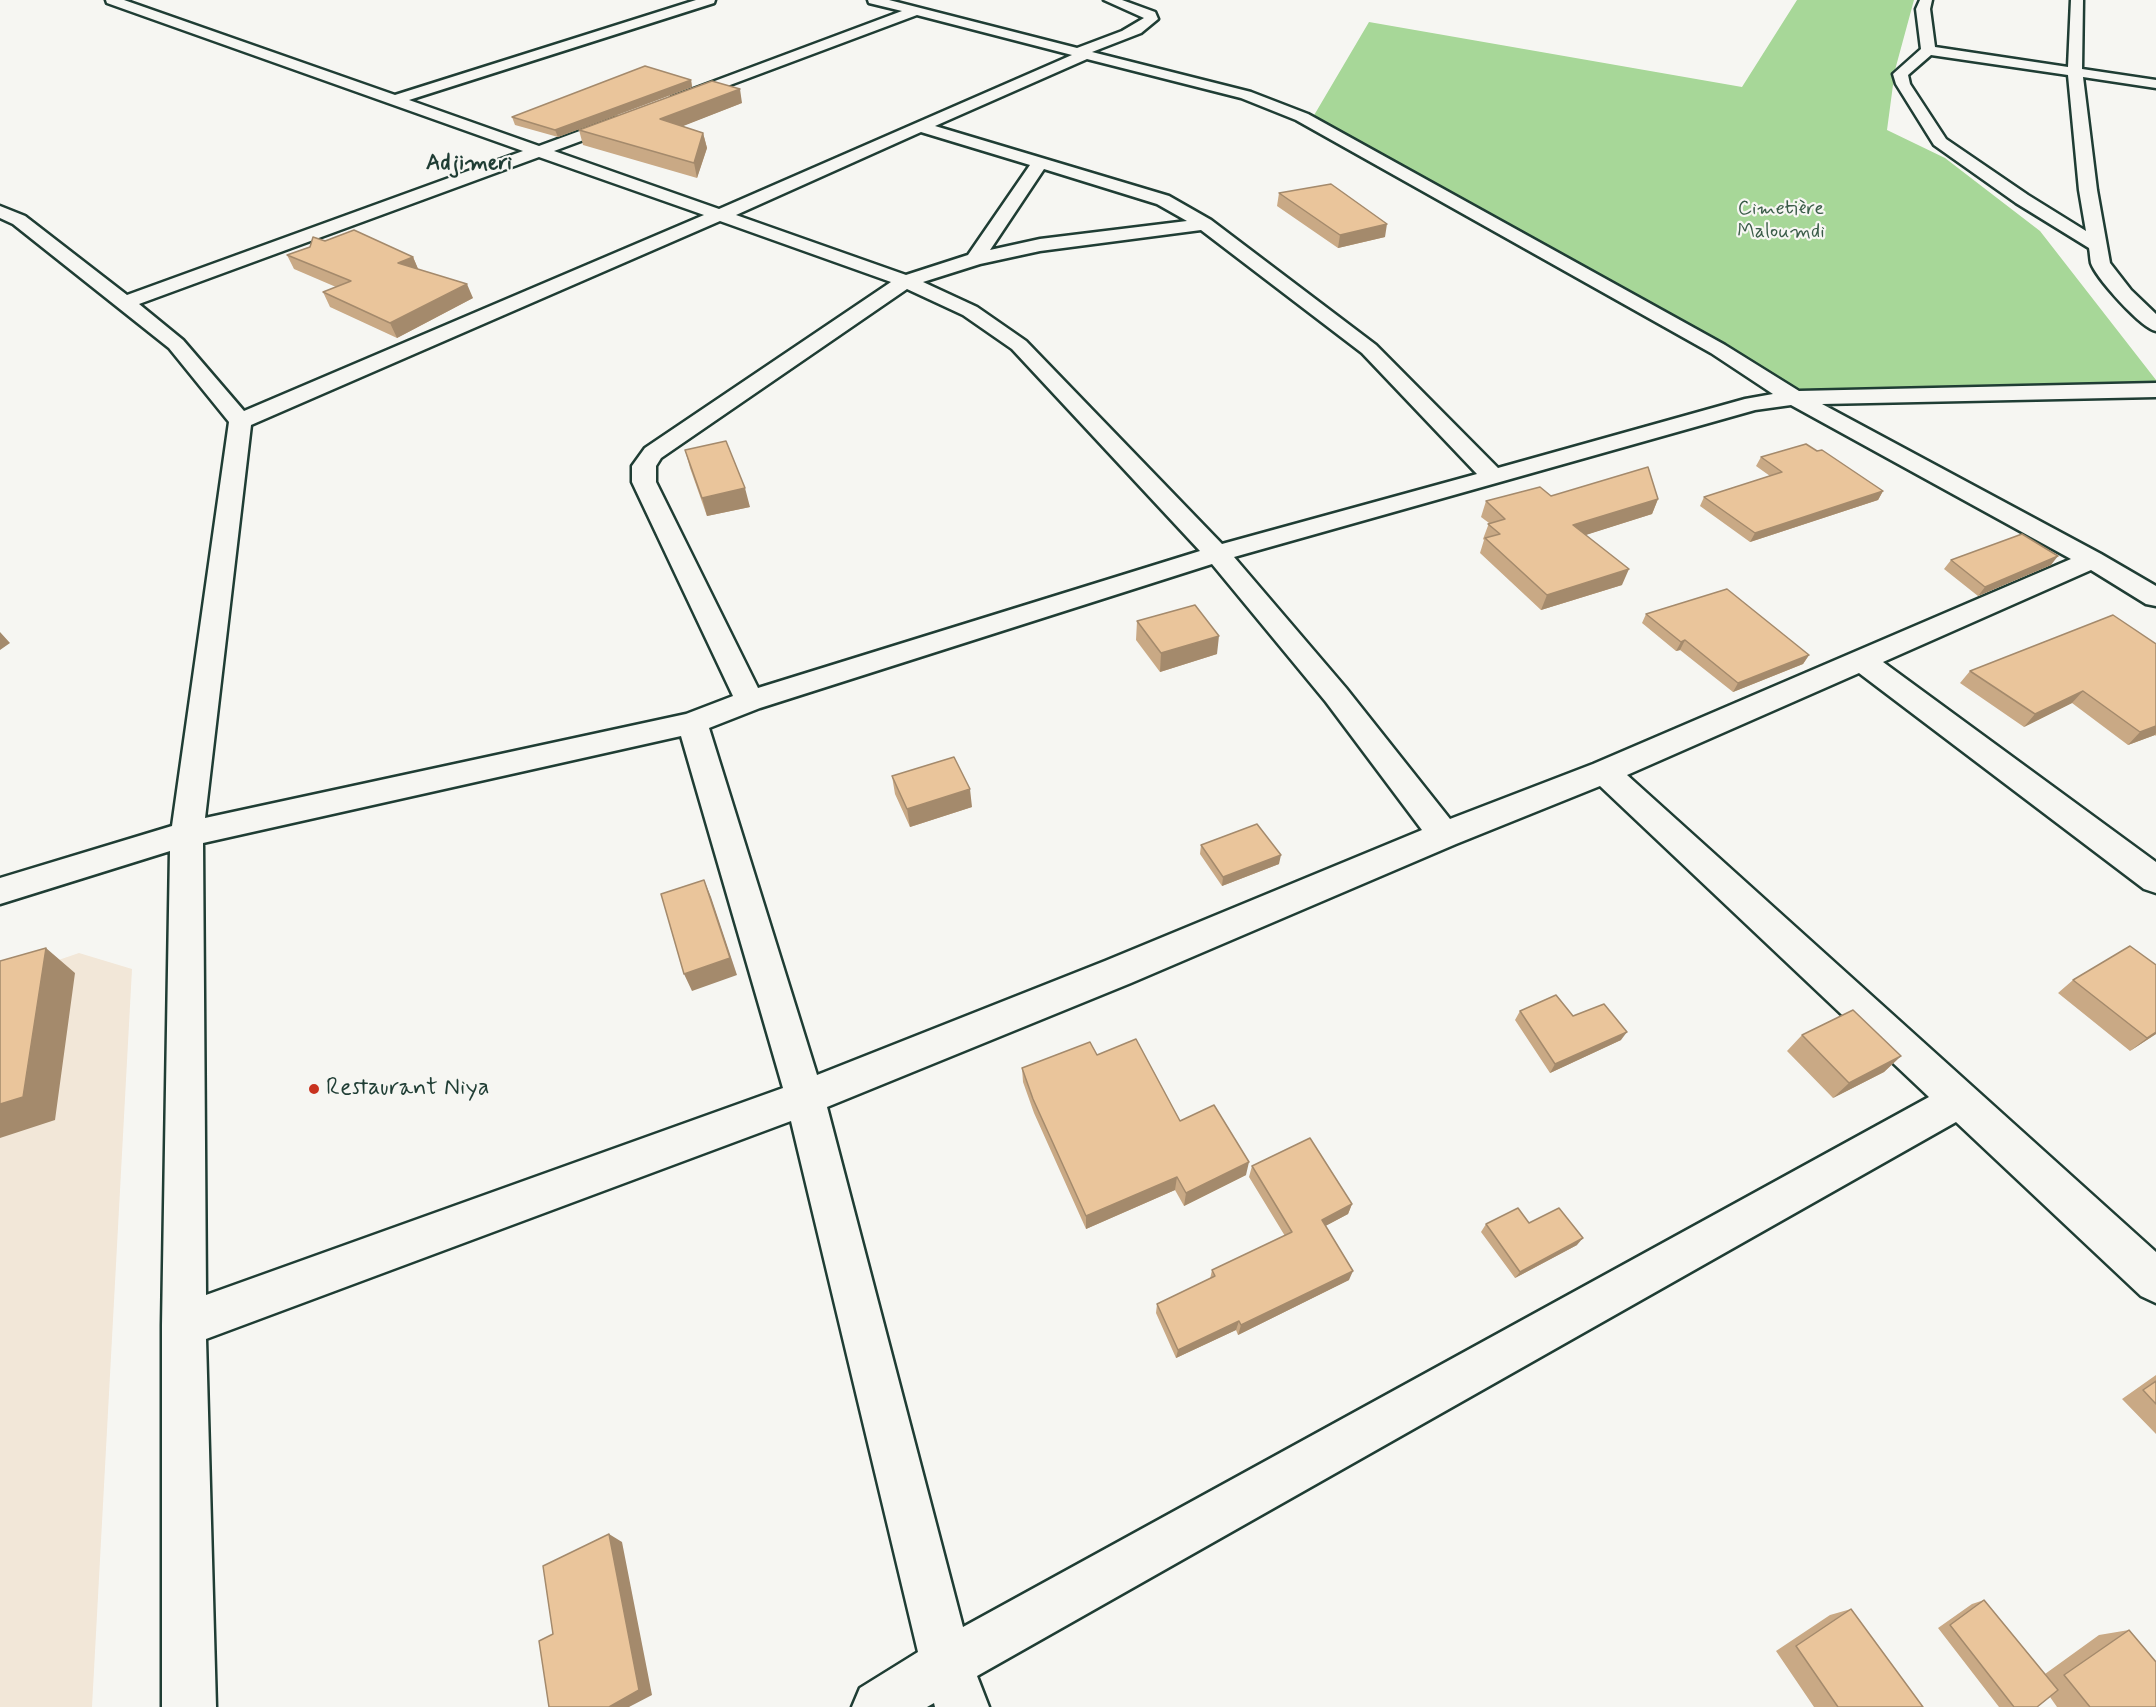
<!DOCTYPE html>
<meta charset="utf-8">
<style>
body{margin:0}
canvas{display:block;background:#f6f6f2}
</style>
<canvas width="2156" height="1707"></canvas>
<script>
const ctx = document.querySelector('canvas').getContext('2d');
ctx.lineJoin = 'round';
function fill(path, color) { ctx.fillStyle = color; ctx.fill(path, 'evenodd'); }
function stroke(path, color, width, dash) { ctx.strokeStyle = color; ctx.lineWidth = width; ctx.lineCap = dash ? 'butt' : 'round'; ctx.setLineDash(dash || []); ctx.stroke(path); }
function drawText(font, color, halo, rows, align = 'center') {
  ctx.font = font + ' Mynerve,sans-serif'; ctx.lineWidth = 4.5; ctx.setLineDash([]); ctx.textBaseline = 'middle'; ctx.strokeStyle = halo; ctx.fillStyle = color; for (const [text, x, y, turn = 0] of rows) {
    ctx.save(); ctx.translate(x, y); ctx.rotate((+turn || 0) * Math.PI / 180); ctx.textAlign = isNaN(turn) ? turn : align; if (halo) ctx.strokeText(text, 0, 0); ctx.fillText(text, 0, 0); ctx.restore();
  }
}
fill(new Path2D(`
 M79 953 132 969 92 1707H0V980Z`), '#f2e7d8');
fill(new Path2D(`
 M1797 0H1914L1895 70 1887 130 1945 158 2040 231 2156 380V395L1802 393 1313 117 1369 22 1742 87Z`), '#a7d798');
const minor = new Path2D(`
 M106 0H124L395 95 696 0H715L714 3 409 100 539 146 615 118H627L629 121 627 124 554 151 719 209 1072 55 917 15 682 103H672L669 100 672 97 902 11 869 3 868 0H889L1077 48 1122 31 1144 18 1104 0H1122L1155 12 1158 19 1141 33 1092 52 1251 92 1308 114 1725 345 1799 391 2156 383V397L1822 404 2101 554 2156 586V606L2146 604 2091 570 1883 662 2156 862V893L2144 889 1859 673 1627 775 2156 1252V1303L2141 1296 1956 1122 977 1676 989 1707H935L934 1703 927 1707H852L860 1688 918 1652 791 1121 206 1339 216 1707H162V1325L170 851 0 904V878L172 826 229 422 169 348 13 224 0 218V206L25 216 127 295 523 151 107 3ZM1087 59 1241 98 1296 120 1711 353 1773 394 1745 399 1498 468 1376 345 1211 220 1169 196 935 126ZM921 132 1030 165 968 255 906 275 736 215ZM539 157 704 215 244 411 183 340 139 304ZM1044 169 1157 204 1187 221 1040 239 990 250ZM720 221 891 282 645 448 632 466V482L733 696 686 714 205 818 251 425ZM1201 230 1362 353 1477 474 1222 544 1026 341 977 307 923 282 980 264 1040 251ZM907 289 963 315 1012 349 1200 551 758 688 656 482V466L661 458ZM1791 405 2071 559 1593 764 1450 819 1346 688 1234 557 1755 410ZM1212 564 1326 702 1422 830 1105 961 817 1075 709 728 760 708ZM681 736 783 1088 206 1295 203 843ZM1600 786 1929 1097 963 1627 827 1107 1131 983 1456 844Z
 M1920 0H1932L1930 9 1935 47 2068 67 2071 0H2083L2082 69 2156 80V88L2083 77 2097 190 2110 263 2131 290 2156 314V331C2141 328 2096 278 2091 263 2090 258 2090 253 2089 248L2016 203 1934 145 1896 84 1893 74 1921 49 1916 9ZM1931 55 2068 75 2079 190 2086 231 2028 195 1946 139 1910 84 1908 75Z`);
stroke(minor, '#1f3d34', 5);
fill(minor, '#f6f6f2');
fill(new Path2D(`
 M691 80 692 87 558 137 515 125 512 117Z
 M742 103 682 126 703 133 707 148 697 178 583 145 579 130Z
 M1279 193 1385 237 1338 248 1277 206Z
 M325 241 413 257 418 269 473 298 397 338 330 307 323 292 336 287 294 269 287 255Z
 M685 450 750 507 707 516 690 468Z
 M1817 451 1883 491 1878 500 1750 542 1700 506 1704 497 1770 476 1756 466 1761 457Z
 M1551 496 1658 499 1652 514 1585 535 1622 585 1541 610 1480 553 1484 540 1483 539 1489 523 1481 517 1486 501Z
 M1951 560 2051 565 1978 596 1944 569Z
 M1646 614 1809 655 1803 664 1733 692 1680 650 1676 651 1642 623Z
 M1137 621 1217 654 1160 672 1136 640Z
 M2156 644V736L2155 735 2128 745 2072 703 2024 727 1960 683 1970 671Z
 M892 776 972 807 910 827 895 794Z
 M1201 845 1279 864 1222 886 1200 854Z
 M2073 980 2156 1034 2130 1051 2058 993Z
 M1520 1011 1573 1016 1621 1040 1550 1073 1515 1020Z
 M1802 1035 1901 1056 1884 1072 1833 1098 1787 1051Z
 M1097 1055 1180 1121 1246 1175 1184 1206 1175 1190 1086 1229 1034 1113 1023 1082 1022 1068Z
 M1252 1166 1352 1204 1348 1214 1325 1226 1349 1280 1238 1335 1236 1330 1176 1358 1156 1313 1157 1304 1210 1279 1212 1270 1285 1236 1249 1177Z
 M1529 1223 1577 1245 1515 1278 1481 1232 1486 1224Z
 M2156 1375V1434L2122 1399Z
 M1984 1600 2045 1674 2099 1635 2129 1630 2156 1707H2057L2050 1697 2037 1707H1999L1938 1628 1972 1604Z
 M1851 1609 1923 1707H1814L1776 1651 1830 1615Z`), '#c9a985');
fill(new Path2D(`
 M691 80 692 87 558 137 555 130Z
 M740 89 742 103 663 134 660 119Z
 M703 133 707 148 697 178 694 163Z
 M1387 224 1385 237 1338 248 1340 235Z
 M413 257 419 271 398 263Z
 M467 284 473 298 397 338 390 323Z
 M745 488 750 507 707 516 702 498Z
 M1883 491 1878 500 1750 542 1755 533Z
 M1658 499 1652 514 1567 541 1573 525Z
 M2058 556 2051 565 1978 596 1985 587Z
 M1629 569 1622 585 1541 610 1547 595Z
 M0 632 10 643 0 650Z
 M1219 636 1217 654 1160 672 1161 653Z
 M1685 640 1680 650 1676 651 1681 642Z
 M1809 655 1803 664 1733 692 1738 683Z
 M2083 691 2072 703 2024 727 2035 714Z
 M2156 726V733L2155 735 2128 745 2140 732Z
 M970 789 972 807 910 827 907 809Z
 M1281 855 1279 864 1222 886 1223 877Z
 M704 880 711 897 737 975 692 991 684 974Z
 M46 948 75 973 55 1120 0 1138V1104Z
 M1627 1032 1621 1040 1550 1073 1555 1064Z
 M2156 1032V1034L2130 1051 2147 1038Z
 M1901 1056 1884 1072 1833 1098 1849 1083Z
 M1249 1162 1246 1175 1184 1206 1186 1193Z
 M1177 1177 1175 1190 1086 1229V1216Z
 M1352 1204 1348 1214 1318 1230 1322 1220Z
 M1583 1238 1577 1245 1515 1278 1520 1272Z
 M1353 1271 1349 1280 1238 1335 1241 1325Z
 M1239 1321 1236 1330 1176 1358 1178 1350Z
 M609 1534 622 1542 652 1695 629 1707H609Z`), '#a48a6c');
const building = new Path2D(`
 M645 66 691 80 555 130 512 117Z
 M712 81 740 89 660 119 703 133 694 163 579 130Z
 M1331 184 1387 224 1340 235 1279 193Z
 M354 230 413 257 398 263 467 284 390 323 323 292 351 281 287 255 310 247 313 237 325 241Z
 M726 441 745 488 702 498 685 450Z
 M1806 444 1817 451 1822 450 1883 491 1755 533 1704 497 1782 472 1761 457Z
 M1648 467 1658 499 1573 525 1629 569 1547 595 1485 538 1500 534 1488 524 1505 519 1486 501 1540 487 1551 496Z
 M2022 534 2058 556 1985 587 1951 560Z
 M1727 589 1809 655 1738 683 1685 640 1681 642 1646 614Z
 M1195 605 1219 636 1161 653 1137 621Z
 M2113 615 2156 644V726L2140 732 2083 691 2035 714 1970 671Z
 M954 757 970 789 907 809 892 776Z
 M1257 824 1281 855 1223 877 1201 845Z
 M704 880 730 958 684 974 661 894Z
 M2130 946 2156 965V1032L2147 1038 2073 980Z
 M46 948 23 1097 0 1104V961Z
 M1556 995 1573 1016 1604 1004 1627 1032 1555 1064 1520 1011Z
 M1853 1010 1901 1056 1849 1083 1802 1035Z
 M1136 1039 1180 1121 1214 1105 1249 1162 1186 1193 1177 1177 1086 1216 1033 1099 1022 1068 1090 1042 1097 1055Z
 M1310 1138 1352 1204 1322 1220 1353 1271 1241 1325 1239 1321 1178 1350 1157 1304 1215 1276 1212 1270 1292 1232 1252 1166Z
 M1518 1208 1529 1223 1559 1208 1583 1238 1520 1272 1486 1224Z
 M2156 1381V1404L2143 1390Z
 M609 1534 639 1690 609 1707H549L539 1641 553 1634 543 1566Z
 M1984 1600 2058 1690 2037 1707H2014L1950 1625Z
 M1851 1609 1923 1707H1838L1796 1646Z
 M2129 1630 2156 1662V1707H2090L2064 1675Z`);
fill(building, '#eac59b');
stroke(building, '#a48a6c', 1.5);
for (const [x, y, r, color] of [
 [314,1089,6,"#c8321e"]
]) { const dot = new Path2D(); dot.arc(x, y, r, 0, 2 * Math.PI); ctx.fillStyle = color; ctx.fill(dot); stroke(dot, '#f6f6f2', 2); }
drawText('20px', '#3a5c48', '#f6f6f2', [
 ["Cimetière",1781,210],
 ["Maloumdi",1781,233]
]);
drawText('bold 22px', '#1f3d34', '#f6f6f2', [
 ["Adjimeri",469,164]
]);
drawText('24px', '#1f3d34', '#f6f6f2', [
 ["Restaurant Niya",326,1089]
], 'left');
</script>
